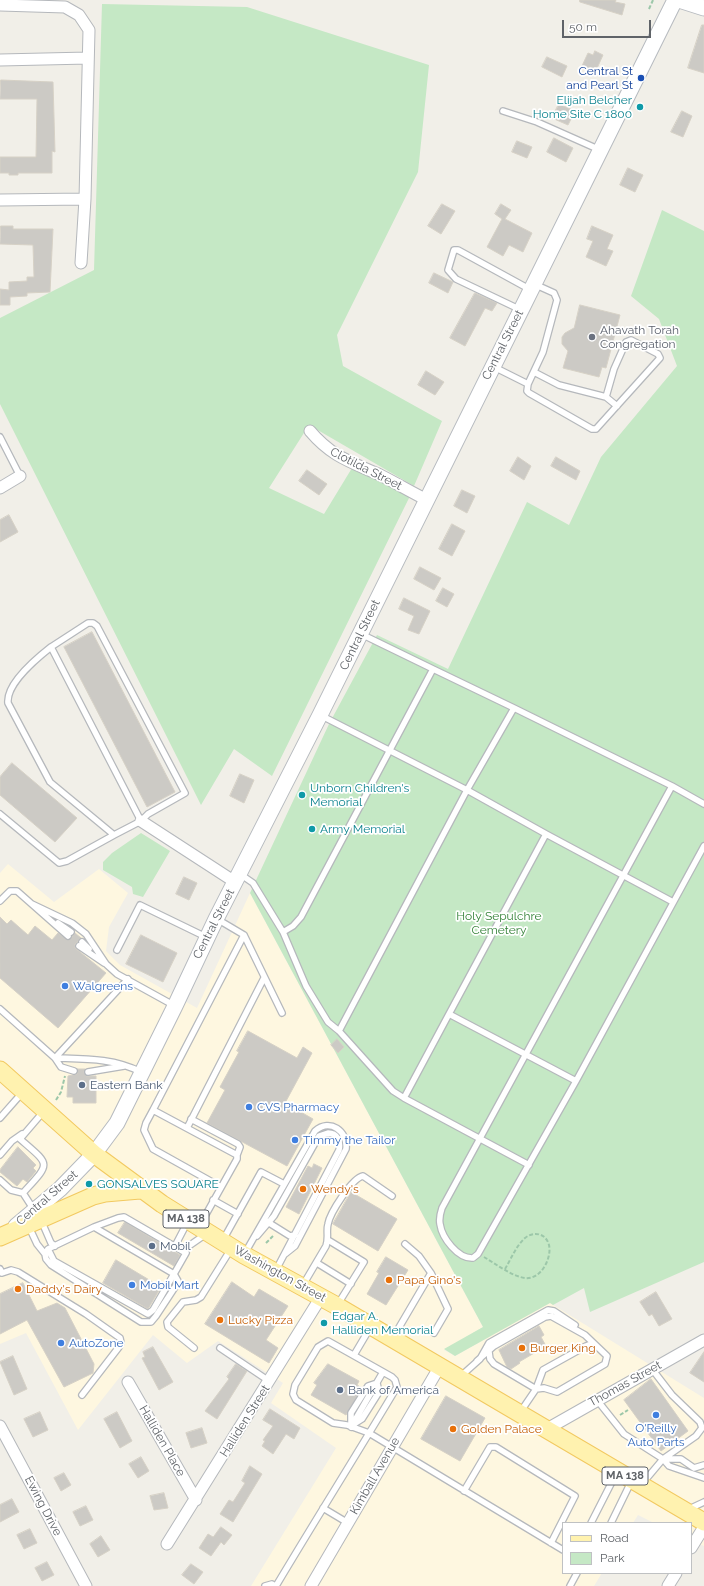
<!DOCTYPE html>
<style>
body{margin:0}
#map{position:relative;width:704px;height:1586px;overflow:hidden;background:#f1efe8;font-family:Raleway,sans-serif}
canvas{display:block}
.legend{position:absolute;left:562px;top:1522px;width:130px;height:52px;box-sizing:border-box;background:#fff;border:1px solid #bfc1c3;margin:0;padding:5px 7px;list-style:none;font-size:12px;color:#5f6368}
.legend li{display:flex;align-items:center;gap:8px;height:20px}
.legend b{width:20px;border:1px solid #bfc1c3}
.scale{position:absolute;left:562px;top:20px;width:89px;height:18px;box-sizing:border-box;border:2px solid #5f6368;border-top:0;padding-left:5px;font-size:12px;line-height:14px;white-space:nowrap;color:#5f6368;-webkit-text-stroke:3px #fff;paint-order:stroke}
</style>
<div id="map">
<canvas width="704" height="1586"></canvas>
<ul class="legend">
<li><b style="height:5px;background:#fff2af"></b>Road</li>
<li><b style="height:11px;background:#c5e8c5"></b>Park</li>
</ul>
<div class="scale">50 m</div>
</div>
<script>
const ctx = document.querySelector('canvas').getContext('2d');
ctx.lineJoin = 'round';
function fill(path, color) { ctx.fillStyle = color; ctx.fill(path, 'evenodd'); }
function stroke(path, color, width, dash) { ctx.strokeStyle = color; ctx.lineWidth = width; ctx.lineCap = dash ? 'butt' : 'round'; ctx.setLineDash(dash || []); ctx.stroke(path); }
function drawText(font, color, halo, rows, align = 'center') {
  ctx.font = font + ' Raleway,sans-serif'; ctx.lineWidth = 3.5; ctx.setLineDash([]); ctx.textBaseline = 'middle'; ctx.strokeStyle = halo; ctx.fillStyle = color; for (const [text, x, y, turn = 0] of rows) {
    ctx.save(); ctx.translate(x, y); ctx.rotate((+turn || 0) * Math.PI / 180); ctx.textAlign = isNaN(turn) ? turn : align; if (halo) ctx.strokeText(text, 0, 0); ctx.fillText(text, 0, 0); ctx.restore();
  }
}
fill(new Path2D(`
 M8 864 54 902 99 869 128 893 109 927 106 951 120 965 197 1008 250 893 483 1327 444 1350 455 1356 550 1303 704 1398V1546L691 1540V1523H654L638 1515 633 1523H563V1573H602L594 1586H251L336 1448 271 1403 283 1383 218 1341 187 1363 153 1335 78 1430 26 1333 0 1344V873Z`), '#fef7e0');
fill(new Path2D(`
 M102 4 247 7 429 65 418 172 337 335 343 366 442 421 414 486 309 425 269 488 324 514 352 468 411 494 272 776 234 749 201 805 0 404V318L94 270Z
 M662 210 704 231V1262L590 1312 584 1288 553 1305 550 1303 455 1356 444 1349 483 1327 250 893 329 724 377 635 448 669 527 502 569 525 601 457 677 366 659 319 631 296Z
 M141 833 170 851 143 897 133 894 132 887 103 870V862L112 853Z`), '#c5e8c5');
const building = new Path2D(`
 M580 0H616L615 2 625 4 622 15 580 2Z
 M702 25H704V73L688 68Z
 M595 51 603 55 594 75 581 68 588 53 593 55Z
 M547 57 567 66 562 77 542 67Z
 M1 80 53 82 55 152 52 151V173H18V175H9V173H0V157H36L37 99H0Z
 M559 104 575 111 568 125 552 118Z
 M682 111 692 116 683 137 671 132Z
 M554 138 573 148 566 162 547 152Z
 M517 141 532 147 527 158 512 152Z
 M628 168 643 175 635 192 620 185Z
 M442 204 455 211 441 234 428 226Z
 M501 204 511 210 505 219 532 233 523 252 509 245 503 256 487 247 502 219 495 214Z
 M1 226H13V229H53L50 292 27 293V296L10 297V305H0V289L9 290V282L27 281V277H34L33 245 0 244Z
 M592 226 613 235 607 249 613 251 606 266 586 257 593 241 587 239Z
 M434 273 453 282 448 293 429 283Z
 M475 293 497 303 492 311 485 308 465 346 450 338Z
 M580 305 620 315 606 368 602 367 599 377 563 368 568 351 562 344V337L565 333 574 328Z
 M426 371 444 382 435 395 418 385Z
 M518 457 531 466 524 480 510 471Z
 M556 457 580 471 576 480 551 466Z
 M307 470 327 484 319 495 299 481Z
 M462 490 475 496 467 513 454 506Z
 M9 515 18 532 0 542V520Z
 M452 524 465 531 452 556 439 549Z
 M420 567 441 578 434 590 414 579Z
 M443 588 454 594 447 607 436 601Z
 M404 598 430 611 419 634 408 630 414 616 399 609Z
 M92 632 175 792 147 807 64 647Z
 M12 763 77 818 55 842 0 795V777Z
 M240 774 254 780 244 803 230 796Z
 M184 877 197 883 189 900 176 894Z
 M0 917 7 924 11 920 28 935 35 926 52 940 58 933 69 940 75 933 81 938 75 944V948L106 973 58 1028 0 978Z
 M141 935 177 953 163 982 126 964Z
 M248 1031 297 1058 303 1047 312 1053 285 1103 313 1119 287 1166 207 1123 225 1090 220 1087 239 1052 237 1051Z
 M337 1039 344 1047 338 1053 331 1045Z
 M77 1069H85L84 1072 86 1076H96V1103H73V1097H67L68 1076 77 1074Z
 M18 1147 36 1165 33 1168 36 1171 27 1182 23 1179 17 1186 0 1172V1170Z
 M314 1164 322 1168 299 1214 286 1207 308 1166 312 1168Z
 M351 1192 397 1219 378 1251 333 1224Z
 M125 1222 180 1255 174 1266 118 1233Z
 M386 1257 408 1270 386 1305 367 1294 379 1273 377 1272Z
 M116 1260 161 1287 148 1309 103 1283Z
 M232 1282 254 1297 259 1289 288 1306 266 1340 278 1348 269 1363 205 1324Z
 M23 1283 37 1311 57 1303 65 1308 94 1364 93 1373 64 1387 27 1320 0 1334V1294Z
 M656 1292 672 1319 659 1326 652 1314 649 1316 640 1302Z
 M539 1326 544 1335 541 1337 546 1346 519 1362 520 1363 511 1369 507 1367 499 1350Z
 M153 1347 173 1382 159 1390 142 1358 145 1357 143 1352Z
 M704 1352V1382L690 1373Z
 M13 1356 27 1389 14 1395 0 1362Z
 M236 1364 247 1371 217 1419 205 1411 229 1379 227 1377Z
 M328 1364 359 1381 357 1385 362 1388 346 1415 311 1395 317 1385 314 1383Z
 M651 1379 688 1431 661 1451 624 1400Z
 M446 1396 485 1418 460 1461 421 1439Z
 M270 1409 300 1428 294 1439 286 1434 273 1454 262 1446 265 1441 263 1440 273 1426 263 1420Z
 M40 1412 48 1430 33 1437 24 1419Z
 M117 1412 132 1441 120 1448 104 1419Z
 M202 1428 207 1443 191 1448 186 1433Z
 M141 1457 149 1471 138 1478 129 1464Z
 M250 1466 262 1474 233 1522 220 1514 229 1500 233 1502 245 1483 242 1481Z
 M64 1473 71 1485 61 1491 54 1478Z
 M164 1493 168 1508 154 1510 150 1496Z
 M12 1499 19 1512 0 1522V1505Z
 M86 1506 93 1520 80 1526 73 1512Z
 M221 1527 232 1535 224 1545 221 1542 211 1556 199 1548 208 1534 213 1537Z
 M30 1529 37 1543 24 1549 17 1535Z
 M101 1536 110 1550 98 1557 90 1544Z
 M47 1562 54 1575 42 1581 35 1568Z
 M191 1564 203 1572 194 1584 182 1575Z`);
fill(building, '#cccac5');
stroke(building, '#d6d1c6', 1);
const lane = new Path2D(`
 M503 111 537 122 600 150
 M521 310 456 279 448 270 454 250H458L531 290
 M494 367 528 384 543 352 557 300 554 293 534 284
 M534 372 559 385 606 397 617 406
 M528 384 527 391 529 393 592 429H596L660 358 658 354 631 340 626 342 614 369 606 397
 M0 437 20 476
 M361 634 433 669
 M51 647 88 623H93L97 626 185 793 148 814 141 821 114 835 50 782 8 703C6 684 37 658 51 647L141 821
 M514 708 672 786
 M704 804 672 786 442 1208C440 1214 439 1219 440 1224 442 1238 458 1259 473 1258L478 1254 576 1081 704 846
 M0 814 59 863 67 861 114 835
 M240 874 253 883 283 932 306 986 328 1022 339 1031
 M0 901 10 891H17L68 936
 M32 904 72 923 86 934 106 964 117 974 175 1006
 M217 919 244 935
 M58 923 71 932
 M283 932 293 926 301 917 433 669 514 708 467 790 320 715
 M82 942 89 949
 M79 946 104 963
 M117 950 140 905 206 937
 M0 1009 55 1058 61 1067 74 1071
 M449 1014 404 1098 393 1091 339 1031 467 790 546 834
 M55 1058 128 979
 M55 1058C85 1059 113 1058 141 1072
 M88 1072 124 1066
 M576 1081 449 1014 546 834 673 902
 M404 1098 529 1165
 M153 1110 244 935 282 1013
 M0 1118 22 1093
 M191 1119 238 1144 240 1147 237 1155
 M187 1128 264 978
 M0 1155 12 1141 22 1134
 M0 1180 11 1190 23 1193
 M23 1193C51 1162 51 1166 20 1139L44 1111
 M23 1193 34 1210
 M213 1200 238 1214
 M41 1220 51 1243 55 1246
 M266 1221 290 1236 295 1235
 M200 1225 237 1159V1155L153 1110 146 1123 144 1130 153 1149 221 1187
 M29 1227 37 1244 45 1254
 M257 1236 274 1216 319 1136 328 1133C337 1133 341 1141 339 1150L276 1270
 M223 1240 261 1172 284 1184
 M328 1240 364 1262 338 1304
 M405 1244 419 1256 431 1273
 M175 1246 187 1223
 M48 1249 54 1261 148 1314 153 1310 174 1274 178 1281 177 1284 156 1316 151 1322H141L51 1265 46 1259 45 1254 48 1249 94 1227 174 1274 186 1253 124 1217 118 1218 94 1227
 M183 1250 206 1234
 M245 1253 315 1131C330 1118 348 1131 346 1149L295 1246 285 1254
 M317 1263 351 1284
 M0 1269 2 1273 11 1270 18 1272 86 1314 120 1338 121 1343 119 1347 82 1395
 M303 1285 326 1246C329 1238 326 1231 328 1224 330 1213 352 1178 363 1176L392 1196
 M394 1336 431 1273 448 1309 434 1333
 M194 1348 168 1327 167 1322 183 1302 196 1300 201 1297 231 1249
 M220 1348 269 1381
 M489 1352 490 1359 494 1364 536 1389 543 1370 586 1346 591 1344 596 1346
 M354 1355 370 1328
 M477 1361 494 1346 545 1317 551 1316 585 1335 607 1356 605 1364 557 1392 544 1388 536 1389 521 1411
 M652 1369 672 1395 700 1422 702 1428 696 1436 663 1459
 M461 1376 480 1359 489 1343 548 1310 554 1311 575 1325
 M597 1400 624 1434 663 1459 642 1484
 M351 1424V1413L368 1386 377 1383
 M351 1426 362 1419 379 1392 377 1383
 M351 1427 383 1372
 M663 1459 669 1466 704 1478
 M663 1459H681L694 1468 704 1465
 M464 1491 490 1447H496L575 1496 551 1543
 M323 1508 348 1523
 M689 1509 704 1502
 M591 1523 617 1472
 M611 1523 631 1482
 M265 1586 272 1584 275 1586
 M276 1586C316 1519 357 1454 397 1387L395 1380 392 1377 328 1341 318 1347 295 1385 293 1394 296 1400 333 1423 347 1425 369 1433 563 1550
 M570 1586 577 1573`);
const street = new Path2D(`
 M0 5 65 7 79 15 89 30 85 199 81 263
 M0 60 88 58
 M0 200 85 199
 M310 431C332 457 351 462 380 475 396 483 411 492 427 500
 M0 488 20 476
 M141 821 235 882
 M128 1382 196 1500
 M0 1426 86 1586
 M547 1429 704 1340
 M167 1544 321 1297
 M691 1548 704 1527
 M311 1586 440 1366
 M668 1586 676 1573`);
const secondary = new Path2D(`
 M679 0 704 8
 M16 1226 60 1189 94 1154 117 1123 175 1006 216 919 320 715 675 0`);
const primary = new Path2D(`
 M0 1070 94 1154 162 1204 244 1255 337 1306 704 1522
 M0 1237 93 1196 105 1193 140 1190`);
stroke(lane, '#b5b8bc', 8);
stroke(street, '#b5b8bc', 13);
stroke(secondary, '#b6babf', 17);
stroke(primary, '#f2c960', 19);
stroke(new Path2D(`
 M649 9 653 0
 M56 1100 61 1092 65 1076
 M266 1243 273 1236
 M484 1257C496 1264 511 1276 525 1278 541 1280 552 1258 549 1245 546 1233 533 1231 525 1238 516 1246 511 1259 505 1269
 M620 1415 628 1410`), '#9cc7a9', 2, [4, 2]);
stroke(lane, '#fff', 5.5);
stroke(street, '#fff', 11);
stroke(secondary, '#fff', 15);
stroke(primary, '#fff2af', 17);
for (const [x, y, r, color] of [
 [641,78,4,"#1a4fb4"],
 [640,107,4,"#0f9aa8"],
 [592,337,4,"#6b7280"],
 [302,795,4,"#0f9aa8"],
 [312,829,4,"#0f9aa8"],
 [65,986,4,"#3f7fe0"],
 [82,1085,4,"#5c6f8a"],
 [249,1107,4,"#3f7fe0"],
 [295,1140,4,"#3f7fe0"],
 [89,1184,4,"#0f9aa8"],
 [303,1189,4,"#e8710a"],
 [152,1246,4,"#5c6f8a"],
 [389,1280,4,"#e8710a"],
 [132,1285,4,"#3f7fe0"],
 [18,1289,4,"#e8710a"],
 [220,1320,4,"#e8710a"],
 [324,1323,4,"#0f9aa8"],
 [61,1343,4,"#3f7fe0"],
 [522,1348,4,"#e8710a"],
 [340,1390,4,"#5c6f8a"],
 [656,1415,4,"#3f7fe0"],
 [453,1429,4,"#e8710a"]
]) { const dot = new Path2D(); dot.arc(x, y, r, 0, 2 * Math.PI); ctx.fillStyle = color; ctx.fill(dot); stroke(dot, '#fff', 1.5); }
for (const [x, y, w] of [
 [186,1219,46],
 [625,1476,46]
]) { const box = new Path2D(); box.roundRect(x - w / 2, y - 9, w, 18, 3); ctx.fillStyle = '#fff'; ctx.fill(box); stroke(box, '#5f6368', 1); }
drawText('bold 11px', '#5f6368', null, [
 ["MA 138",186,1219],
 ["MA 138",625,1476]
]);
drawText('12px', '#164399', '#fff', [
 ["Central St",633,71],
 ["and Pearl St",633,85]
], 'right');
drawText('12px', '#0d838f', '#fff', [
 ["Elijah Belcher",632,100,"right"],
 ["Home Site C 1800",632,114,"right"],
 ["Unborn Children's",310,788],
 ["Memorial",310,802],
 ["Army Memorial",320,829],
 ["GONSALVES SQUARE",97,1184],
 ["Edgar A.",332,1316],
 ["Halliden Memorial",332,1330]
], 'left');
drawText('12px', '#5b616d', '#fff', [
 ["Ahavath Torah",600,330],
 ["Congregation",600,344]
], 'left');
drawText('12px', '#5f6368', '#fff', [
 ["Central Street",503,345,-63],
 ["Clotilda Street",366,469,27],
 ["Central Street",360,635,-64],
 ["Central Street",214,924,-63],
 ["Central Street",47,1198,-41],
 ["Washington Street",280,1274,29],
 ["Thomas Street",625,1384,-29],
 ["Halliden Street",245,1421,-58],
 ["Halliden Place",162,1441,60],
 ["Kimball Avenue",375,1476,-60],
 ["Ewing Drive",43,1506,62]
]);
drawText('12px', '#348238', '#fff', [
 ["Holy Sepulchre",499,916],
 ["Cemetery",499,930]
]);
drawText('12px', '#366cbe', '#fff', [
 ["Walgreens",73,986],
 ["CVS Pharmacy",257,1107],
 ["Timmy the Tailor",303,1140],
 ["Mobil Mart",140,1285],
 ["AutoZone",69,1343],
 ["O'Reilly",656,1428,"center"],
 ["Auto Parts",656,1442,"center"]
], 'left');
drawText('12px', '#4e5e75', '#fff', [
 ["Eastern Bank",90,1085],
 ["Mobil",160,1246],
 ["Bank of America",348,1390]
], 'left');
drawText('12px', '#c56008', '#fff', [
 ["Wendy's",311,1189],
 ["Papa Gino's",397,1280],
 ["Daddy's Dairy",26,1289],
 ["Lucky Pizza",228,1320],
 ["Burger King",530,1348],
 ["Golden Palace",461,1429]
], 'left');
</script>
